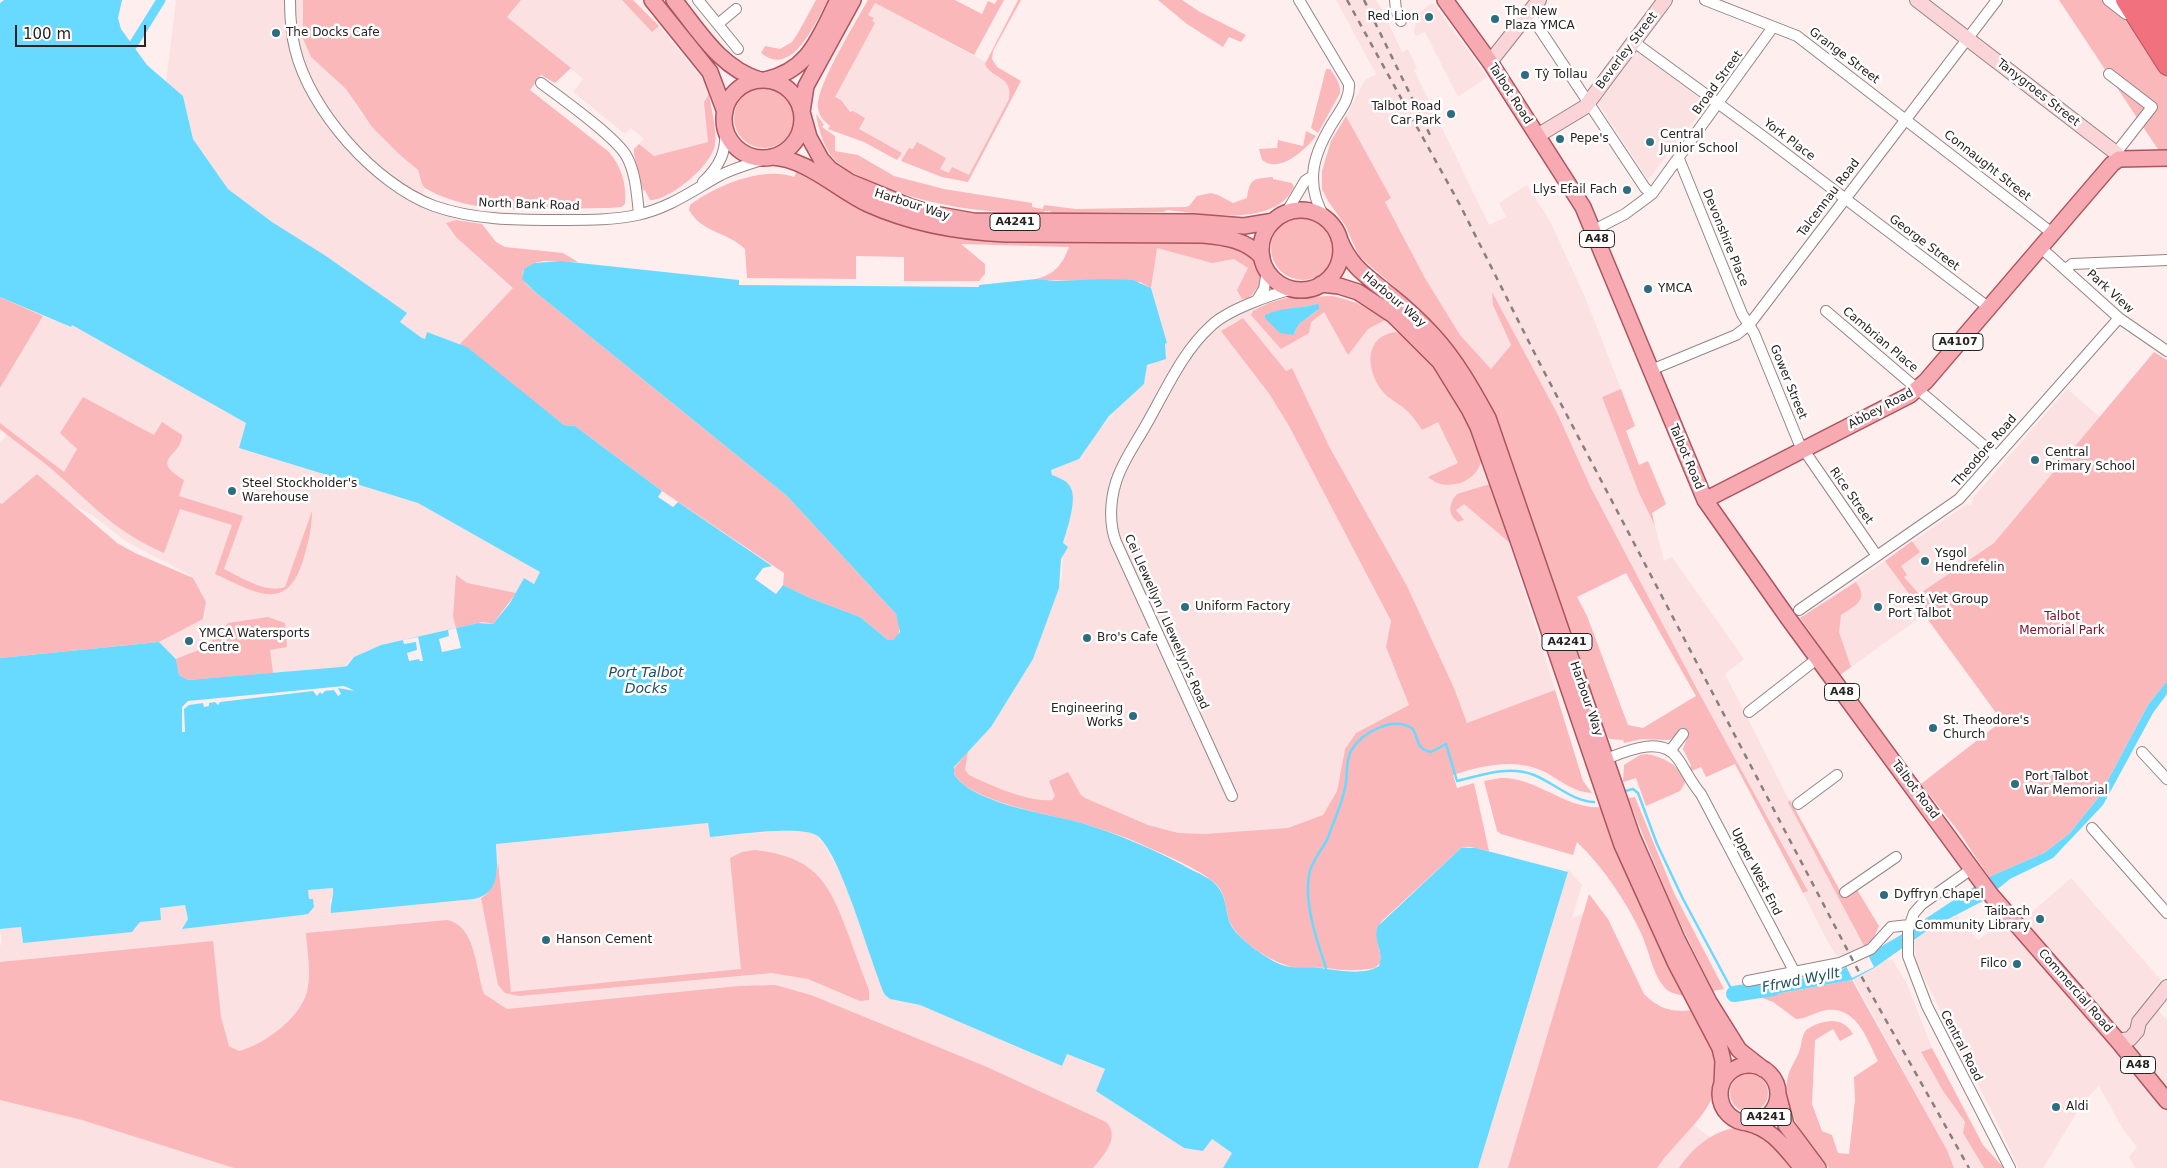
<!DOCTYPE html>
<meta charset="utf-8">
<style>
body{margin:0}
#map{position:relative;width:2167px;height:1168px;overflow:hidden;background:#fee;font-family:"DejaVu Sans",sans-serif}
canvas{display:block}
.scale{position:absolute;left:15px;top:25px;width:131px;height:22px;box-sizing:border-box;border:2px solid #292323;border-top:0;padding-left:6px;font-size:15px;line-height:18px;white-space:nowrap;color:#292323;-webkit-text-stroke:4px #fff;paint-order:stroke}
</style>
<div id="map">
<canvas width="2167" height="1168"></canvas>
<div class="scale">100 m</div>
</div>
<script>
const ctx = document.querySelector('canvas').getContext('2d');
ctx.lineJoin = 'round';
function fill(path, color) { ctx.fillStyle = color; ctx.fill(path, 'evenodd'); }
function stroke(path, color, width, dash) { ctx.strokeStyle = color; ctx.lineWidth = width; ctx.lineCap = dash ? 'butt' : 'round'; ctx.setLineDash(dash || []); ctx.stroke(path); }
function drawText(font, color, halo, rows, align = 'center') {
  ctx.font = font + ' "DejaVu Sans",sans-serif'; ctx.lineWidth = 5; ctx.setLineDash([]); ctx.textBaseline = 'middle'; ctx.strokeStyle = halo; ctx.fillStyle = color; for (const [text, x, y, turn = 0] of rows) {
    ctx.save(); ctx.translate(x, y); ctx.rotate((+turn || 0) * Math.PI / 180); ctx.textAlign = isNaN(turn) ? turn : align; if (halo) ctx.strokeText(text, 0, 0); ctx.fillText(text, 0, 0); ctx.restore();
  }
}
fill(new Path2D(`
 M176 0H303L304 43 311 57 346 89 360 112 384 139 418 170 425 188 421 200 459 213 456 220 447 223 452 231 514 288 460 344 427 332 425 339 422 338 400 322 406 313 326 256 271 222 228 189 193 139 183 96 166 82Z
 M521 0H622L652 31 659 26 705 82 709 94 705 99 708 142 654 156 639 144 644 139 631 128 625 134 573 92 583 79 507 17Z
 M1336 0H1376L1381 8 1402 52 1408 49 1417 68 1414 70 1489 225 1506 217 1499 203 1527 185 1550 221 1585 297 1621 389 1602 397 1639 493 1655 526 1664 561 1672 557 1744 659 1725 674 1874 967 1887 959 1889 961 1892 959 1907 984 1932 1048 1921 1053 1943 1091 1965 1123 1963 1133 1984 1168H1954L1947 1150 1842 958 1835 954 1821 929 1803 893 1808 890 1698 691 1591 488 1558 415 1492 293 1493 305 1511 345 1491 369 1460 335 1425 278 1385 201 1391 198 1346 116 1365 80 1376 74Z
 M875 3 1021 81 969 179 921 167 902 159 831 117 832 79Z
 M1430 4H1434L1487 77 1458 97 1425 32 1416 36 1414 33 1417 15Z
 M1637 51 1707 104 1648 180 1598 103Z
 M1157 239 1257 263 1261 273 1260 285 1269 303 1286 298 1333 296 1344 298 1368 309 1410 338 1466 414 1496 501 1555 690 1467 724 1454 688 1407 586 1330 448 1292 368 1286 371 1243 318 1234 322 1222 331 1270 395 1289 426 1391 622 1386 647 1409 705 1356 733 1345 749 1337 791 1317 825 1307 836 1114 834 1081 823 1023 809 954 767 991 727 1033 659 1062 577 1063 543 1072 507V490L1064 481 1052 475 1051 470 1104 425 1115 409 1135 391 1145 380 1146 367 1154 363 1167 343 1151 288Z
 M43 316 70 327 72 325 246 423 239 448 418 503 540 572 534 584 524 578 510 603 478 623 381 645 354 657 344 667 191 680 176 658 159 642 205 617 206 602 190 575 125 541 95 517 69 502 37 474 0 507V442L7 435 0 427V388Z
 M2067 389 2100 417 1994 543 1919 594 1916 593 1890 557 1967 504 1970 506 1973 502 1971 500Z
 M1885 561 1925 614 1840 675 1800 618Z
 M708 823 710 837 780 831 807 832 816 835 824 844 843 878 885 995 890 999 920 1005 1061 1066 1067 1054 1105 1070 1096 1091 1184 1148H1206L1211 1139 1233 1153 1223 1168H0V945L2 944 0 929 21 927 23 943 136 929 139 922 160 908 185 905 188 919 182 929 302 915 308 914V890L333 888 334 895 330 901 331 913 474 899 481 898 498 862 496 844Z
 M1568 869 1582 885 1572 918 1595 909 1681 1115 1723 1147 1770 1168H1478L1568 873 1565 872Z
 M2071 878 2161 980 2147 997 2167 1020V1168H2135L2129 1157 2137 1147 2124 1131 2099 1086 2084 1101 2043 1168H2018L2002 1132 1916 962 1914 941 1931 928 1957 916 1978 940 1999 924 2007 929 2023 920Z`), '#fbe1e2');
fill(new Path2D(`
 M303 0H521L507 17 571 68 555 83 541 75 530 90 609 152C621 166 627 184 625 204L621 207 608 208C550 208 478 219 425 188L422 184 418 170 399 154 372 127 346 89 311 57 303 39Z
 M622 0H633L659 26 652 32Z
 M816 0H828C815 22 793 79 761 53L765 46 780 49 792 42 798 33Z
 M868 0H955L982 14 988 1 995 4 997 0H1004L974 55 875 3 868 15 874 18 872 21 875 23 835 97 841 100 850 112 853 111 865 118 859 129 902 153 897 160 864 142 828 129 830 126C824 121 819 116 818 108 815 88 857 20 868 0Z
 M1018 0H1021L993 51 992 59 997 67 1021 81 968 182 942 177 901 161 909 148 913 149 917 142 946 158 940 169 949 173 952 167 969 175 1009 99C1013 75 991 79 985 64Z
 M1158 0H1182L1200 12 1246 35 1241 42 1229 37 1223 47 1187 24Z
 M2059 0H2167V163Z
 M1326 69H1330C1335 76 1341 84 1340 93L1318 133 1311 128Z
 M734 118a30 30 0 1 1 60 0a30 30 0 1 1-60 0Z
 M709 94C711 109 717 128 715 144 713 164 670 201 650 200L645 190 643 191 634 154V149L639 144 654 156 708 142 704 102Z
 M816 114 824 125 822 127 835 136V151L858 155 894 176 944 189 1032 203V207L1043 209 1044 205 1076 209 1185 207 1189 206 1197 196 1211 193 1218 195 1233 203 1247 198C1250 177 1254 179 1273 177V179L1292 183 1294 187C1275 228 1203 214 1167 210L1164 212 1051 213 1050 211H1044V213C985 213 931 207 877 184 863 178 849 172 837 162 824 150 819 131 816 114Z
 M1346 116 1391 198 1385 202 1425 278 1460 335 1491 369 1511 345 1493 305 1492 292 1558 415 1591 488 1698 691 1808 891 1803 893 1735 764 1706 777 1701 767 1689 772 1691 765 1683 749 1689 733 1681 729 1676 736 1669 740 1642 739 1624 743 1623 740 1610 739 1607 736 1494 413 1469 370 1444 336 1407 298 1359 256 1345 225 1328 201 1322 189V171L1331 141ZM1626 573 1696 696 1643 728 1628 725 1587 616 1577 597Z
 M1306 131 1316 136C1306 149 1280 174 1262 160L1259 149 1277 148 1278 140 1303 146Z
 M798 169 837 193 1129 238 1230 243 1254 258 1260 269V285L1249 298 1242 299 1237 290 1248 268 1234 259 1212 263 1157 248 1151 288 1140 282 1042 280 1036 279C1055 274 1062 265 1069 247L961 244 985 264V274L979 281H904V257L856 256V279L747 278 745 249C728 232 702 233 689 210L690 205C716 186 762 166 794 177Z
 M1271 248a32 32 0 1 1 64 0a32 32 0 1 1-64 0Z
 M456 220 482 224 496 242 505 247 563 253 578 262 544 261 534 263 523 271C521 280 527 285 534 291L787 496 896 614 900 626 898 637 893 640H888L860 617 810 598 783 585 784 573 662 491 575 426 564 425 460 344 513 288 456 237 446 223Z
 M1333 296 1357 303 1385 320 1368 329 1348 355 1324 312 1311 322 1309 333 1281 349 1251 315 1253 311 1269 303 1286 298ZM1317 304V311L1299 324 1295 332 1267 314Z
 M0 297 43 316 0 388Z
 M1243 318 1286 371 1292 368 1330 448 1407 586 1454 688 1467 723 1555 690 1583 781 1592 793C1574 792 1562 782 1547 773 1517 757 1483 765 1453 775L1457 788 1474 783 1489 851 1470 847 1461 848 1382 921C1372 934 1381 948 1381 962L1375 968C1358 971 1344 971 1327 968 1317 967 1307 969 1297 968 1276 965 1242 944 1232 926 1224 912 1228 896 1216 884 1198 868 1165 855 1143 845 1123 836 1102 829 1082 823 1056 816 959 800 953 770L968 751 965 770 969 775C989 785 1031 803 1052 800L1055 796 1049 781 1068 772 1081 795 1085 798 1148 825 1178 833 1205 834 1288 828 1323 815 1337 791 1345 749 1356 733 1409 705 1386 647 1391 621 1289 426 1270 395 1221 331Z
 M1395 332C1425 337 1477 426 1481 454 1483 468 1472 479 1460 483 1447 486 1439 486 1428 477L1458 463 1438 422 1422 430C1417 422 1412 415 1405 409 1398 403 1389 399 1383 392 1366 371 1363 337 1395 332Z
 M2154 352 2167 360V681L2148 705 2099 797 2069 834 2044 853 1989 877 1959 832 1921 784 2002 721 1885 561 1912 541 1920 552 1901 566 1907 575 1904 577 1919 594 1994 543Z
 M1621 389 1635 426 1626 431 1639 465 1648 461 1666 504 1652 513 1655 526 1639 493 1602 397Z
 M83 397 154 435 162 422 182 435C182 457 148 458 184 480L179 496 243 516 224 569C241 577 266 594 285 587L312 511C312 528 308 544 303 560 287 615 253 591 215 574L232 525 180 509 164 553C114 531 94 506 55 472 38 457 18 444 0 429V423L64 472 77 449 60 433Z
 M37 474 117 543 135 553 193 578 206 602 203 619 159 642 0 658V503L2 504Z
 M1490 484 1510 543 1464 504 1456 510 1464 520 1458 522C1447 514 1449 503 1457 494Z
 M456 575 467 583 516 593 493 624 482 622 456 628 453 616Z
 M1856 582C1869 600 1856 605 1841 615L1839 632 1851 667 1840 675 1800 618Z
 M268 617 285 623 287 647 270 650 273 673 188 680 179 675 176 659 206 647 228 623Z
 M1646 754C1661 756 1683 766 1685 783L1680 791 1646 806 1636 778 1623 782 1624 765 1640 755Z
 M1501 778C1537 777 1566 810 1602 807L1638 901 1684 996C1676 994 1669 993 1664 987 1652 973 1649 950 1641 933 1626 901 1603 867 1577 842L1573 855 1501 834 1497 831 1484 781Z
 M1635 797 1674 893 1724 989 1713 991 1671 904 1628 798Z
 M1790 800 1843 896 1856 888 1879 926 1872 942 1865 948 1788 802Z
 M755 850C816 857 829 882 849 936 855 954 862 972 869 990V1000L860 1001 808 979 772 973 519 996 505 993 498 985 481 898C494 891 497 875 498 862L511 992 741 969 730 858 742 852Z
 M1589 894 1608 919 1644 994C1658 1008 1671 1013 1691 1010 1711 1037 1728 1076 1706 1109 1692 1130 1671 1147 1657 1168H1508Z
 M447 920C476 925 476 972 484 994L507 1009 739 986 775 985 811 995 987 1067 1106 1122C1121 1137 1103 1156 1093 1168H234L82 1120 0 1100V962L213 941 221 1017 229 1046 239 1051C265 1044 304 1016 308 987 311 970 307 950 306 933Z
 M1846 966 1825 978H1792Z
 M1852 980 1947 1150 1954 1168H1829C1810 1143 1779 1111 1788 1076 1790 1068 1796 1060 1799 1052 1802 1045 1801 1037 1806 1030 1822 1020 1842 1015 1853 1034L1840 1041 1833 1029 1815 1040 1812 1104 1822 1131 1832 1135 1838 1153 1849 1154 1855 1100 1854 1077 1878 1061C1867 1039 1857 1006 1826 1010 1815 1012 1806 1019 1796 1019L1773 1002 1760 997Z
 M1932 1048 1983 1145 2004 1168H1984L1963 1133 1965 1122 1943 1091 1921 1052Z
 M1730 1093a19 19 0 1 1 38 0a19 19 0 1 1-38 0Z
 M1740 1127 1774 1142 1794 1168H1679C1694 1146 1714 1130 1740 1127Z`), '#fab8bb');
fill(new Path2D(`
 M4 0H122L118 18 121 29 147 65 183 96 193 139 228 189 272 222 326 256 407 313 400 322 422 338 425 339 427 332 467 347 564 425 575 426 662 491 658 497 673 507 678 502 772 566 763 568 755 579 776 594 783 585 810 598 860 617 888 640H893L900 632 896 614 787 496 534 291 522 279 524 269 534 263 561 261 739 280V285L979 287V285L1036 279 1056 281 1106 279 1133 280 1151 288 1167 343 1165 344 1166 359 1147 365 1144 384 1109 416 1079 459 1051 470 1052 475C1057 477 1066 480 1069 485 1079 496 1067 529 1063 543L1068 547 1061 559 1059 588 1033 659 991 727 954 767V774C972 804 1050 814 1082 823 1120 835 1156 850 1190 869 1200 874 1212 879 1218 887 1227 899 1225 910 1230 923 1235 937 1268 960 1282 965 1298 970 1312 966 1327 969 1342 971 1365 975 1379 966 1385 953 1372 939 1378 926L1461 848H1476L1568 872 1478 1168H1223L1232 1153 1212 1139 1203 1151 1184 1148 1096 1091 1105 1069 1067 1054 1062 1066 920 1005 890 999 885 995C871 965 840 849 816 835 798 825 732 835 710 837L708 823 496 844C497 866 502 893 474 899L331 913C330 904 334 897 333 888L308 890 309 899H313L314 907 308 914 302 915 182 929 188 919 185 905 160 908 161 920 140 922 132 932 23 943 21 927 0 929V658L159 642 176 659 179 675 188 680 341 667 347 666 354 657 381 645 478 623 493 624 510 603 524 578 534 584 540 572 418 503 239 448 246 423 72 325 71 327 0 297V3Z
 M1317 304 1319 305V309L1299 324 1293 335 1280 333 1265 318V315C1281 307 1300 309 1317 304Z
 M2167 681V694L2153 713 2103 805 2053 858 2010 879 1983 901 1931 928 1874 968 1852 980 1754 998 1752 985 1792 978H1824L1836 973 1899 936 1989 877 2044 853 2069 834 2099 797 2148 705Z`), '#69daff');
fill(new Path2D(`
 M456 628 461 648 442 652 439 639 449 636 448 630Z
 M418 637 423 661H420L419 659 409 661 407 653 417 650 416 642 404 644 403 640Z
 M344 686 355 691 338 688 341 694 338 696 334 690 325 691 322 694 320 692 317 696 313 691 220 702 218 705 215 702 209 703V706L204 707 203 703 189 705 184 709 185 732H182V707L188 701Z
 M1868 955 1874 967 1852 978 1846 966Z`), '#fee');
stroke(new Path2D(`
 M1625 791 1633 789 1638 793 1657 844 1683 899 1734 994
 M1326 968C1317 941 1304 905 1309 875 1311 860 1324 849 1329 835 1334 820 1342 804 1345 788 1348 776 1345 762 1351 751 1362 732 1394 715 1413 729 1419 740 1416 749 1431 752L1446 744 1457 781C1482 775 1508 765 1534 775 1554 783 1572 801 1594 802`), '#69daff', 2.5);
stroke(new Path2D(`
 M133 45 161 0`), '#69daff', 9);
stroke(new Path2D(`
 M1734 994 1773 988`), '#69daff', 16);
const street = new Path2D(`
 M290 0C290 16 291 33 295 49 310 111 375 184 434 206 477 221 521 220 566 220 590 220 614 220 637 215 669 208 692 191 719 176 734 168 752 163 769 158
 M698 0 738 49
 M1299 0 1349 84C1350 98 1342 108 1335 119 1314 152 1303 182 1325 218
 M1395 0 1396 10 1401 21
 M1705 0 1797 36 2052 233
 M2108 0 2126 14
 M1529 13 1645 188 1652 194
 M718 24 736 9
 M1634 42 1760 134 1988 307
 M2109 74 2152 107 2116 153
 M541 83C562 99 616 137 627 157 636 174 637 196 639 214
 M1679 159 1742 314 1754 333 1799 443 1877 556
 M703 182C720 166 727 151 725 128
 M1286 213 1305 181 1311 177
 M1594 230 1625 214 1652 194 1773 27
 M2040 247 2119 318 2167 351
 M2066 269 2072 264 2167 260
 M1257 300 1264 289 1267 270
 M1826 311 1996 456
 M1651 370 1736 335 1749 325 1997 0
 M1799 610 1959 499 2119 318
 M1749 712 1818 658
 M1670 751 1683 734
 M2142 752 2167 779
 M1606 759C1627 751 1662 735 1678 759 1687 772 1690 781 1701 794L1794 971
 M1232 796 1116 542C1109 524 1110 501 1116 482 1122 462 1136 443 1146 425 1165 392 1182 352 1211 326 1227 310 1272 294 1294 289
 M1798 804 1837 775
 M2092 828 2167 913
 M1973 868 1922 904 1914 913 1908 930V956L1927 1006 2010 1168
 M1845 892 1896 857
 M1748 981 1840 963 1871 949 1891 927 1909 925`);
const secondary = new Path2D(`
 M1917 0 2116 153 2119 159
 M1490 62 1539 0
 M1537 136 1585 107 1665 0
 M2118 1041 2130 1039 2137 1031 2139 1022 2167 987`);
const primary = new Path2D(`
 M652 0 710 72 725 112
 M674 0C699 31 720 68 760 80
 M853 0 806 86 802 112 809 137 821 159 830 169 850 182 911 207 934 214 973 221 1193 222 1244 226 1274 221
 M1445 0 1490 62 1583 207 1705 500 1788 618 1991 895 2118 1041 2167 1101
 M765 80C810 70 819 37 838 0
 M724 119a39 39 0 1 1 78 0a39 39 0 1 1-78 0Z
 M771 157C806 158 838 190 868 204 912 224 958 232 1006 234L1203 235C1226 237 1246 240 1262 257
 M1261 250a40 40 0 1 1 80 0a40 40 0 1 1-80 0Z
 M1339 238C1351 268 1367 276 1391 296 1406 308 1420 321 1433 335 1456 360 1472 389 1488 418L1632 836 1677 939 1709 1002 1739 1050 1763 1069
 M1321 284 1339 286 1358 292 1393 315 1440 362 1469 409 1478 427 1518 540 1622 845 1675 962 1720 1048 1723 1061 1722 1084
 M1705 500 1910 395 1926 381 2112 164 2119 159 2167 158
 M1720 1094a29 29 0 1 1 58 0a29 29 0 1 1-58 0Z
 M1778 1094 1786 1125 1818 1168
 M1747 1123C1773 1129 1785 1148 1802 1168`);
const highway = new Path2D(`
 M2125 0 2167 66
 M2141 0 2167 40
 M2157 0 2167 16`);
stroke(street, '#948686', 12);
stroke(secondary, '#948686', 16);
stroke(primary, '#ab565e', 18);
stroke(highway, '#ab565e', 20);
stroke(street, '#fff', 10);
stroke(secondary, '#fbd4d8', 14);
stroke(primary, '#f7aab2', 15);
stroke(highway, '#f1717e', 18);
stroke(new Path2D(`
 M1347 0 1460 205 1539 362 1860 974 1969 1168
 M1364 0 1431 137`), '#8a7f7f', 2.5, [6, 6]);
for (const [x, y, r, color] of [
 [1429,17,5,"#2d6c81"],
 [1495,19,5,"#2d6c81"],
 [276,33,5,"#2d6c81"],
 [1525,75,5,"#2d6c81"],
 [1451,114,5,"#2d6c81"],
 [1560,139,5,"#2d6c81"],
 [1650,142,5,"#2d6c81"],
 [1627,190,5,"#2d6c81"],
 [1648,289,5,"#2d6c81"],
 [2035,460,5,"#2d6c81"],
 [232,491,5,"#2d6c81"],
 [1925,561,5,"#2d6c81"],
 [1185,607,5,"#2d6c81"],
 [1878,607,5,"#2d6c81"],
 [1087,638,5,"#2d6c81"],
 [189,641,5,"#2d6c81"],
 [1133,716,5,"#2d6c81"],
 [1933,728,5,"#2d6c81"],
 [2015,784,5,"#2d6c81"],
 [1884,895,5,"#2d6c81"],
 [2040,919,5,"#2d6c81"],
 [546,940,5,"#2d6c81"],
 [2017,964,5,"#2d6c81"],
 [2056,1107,5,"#2d6c81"]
]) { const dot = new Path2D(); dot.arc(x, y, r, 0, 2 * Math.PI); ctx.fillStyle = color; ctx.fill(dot); stroke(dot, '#fff', 2); }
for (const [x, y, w] of [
 [1015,222,50],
 [1597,239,35],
 [1958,342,50],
 [1567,642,50],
 [1842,692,35],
 [2138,1065,35],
 [1766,1117,50]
]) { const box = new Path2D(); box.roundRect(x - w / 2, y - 8.5, w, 17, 4); ctx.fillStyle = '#fff'; ctx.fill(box); stroke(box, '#292323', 1); }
drawText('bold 11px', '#292323', null, [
 ["A4241",1015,222],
 ["A48",1597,239],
 ["A4107",1958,342],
 ["A4241",1567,642],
 ["A48",1842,692],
 ["A48",2138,1065],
 ["A4241",1766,1117]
]);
drawText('12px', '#292323', '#fff', [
 ["The New",1505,12],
 ["Plaza YMCA",1505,26],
 ["Red Lion",1419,17,"right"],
 ["The Docks Cafe",286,33],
 ["Tŷ Tollau",1535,75],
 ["Talbot Road",1441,107,"right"],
 ["Car Park",1441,121,"right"],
 ["Central",1660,135],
 ["Junior School",1660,149],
 ["Pepe's",1570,139],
 ["Llys Efail Fach",1617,190,"right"],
 ["YMCA",1658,289],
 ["Central",2045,453],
 ["Primary School",2045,467],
 ["Steel Stockholder's",242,484],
 ["Warehouse",242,498],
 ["Ysgol",1935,554],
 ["Hendrefelin",1935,568],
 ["Forest Vet Group",1888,600],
 ["Port Talbot",1888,614],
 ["Uniform Factory",1195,607],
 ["YMCA Watersports",199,634],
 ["Centre",199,648],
 ["Bro's Cafe",1097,638],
 ["Engineering",1123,709,"right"],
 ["Works",1123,723,"right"],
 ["St. Theodore's",1943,721],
 ["Church",1943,735],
 ["Port Talbot",2025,777],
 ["War Memorial",2025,791],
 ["Dyffryn Chapel",1894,895],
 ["Taibach",2030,912,"right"],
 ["Community Library",2030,926,"right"],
 ["Hanson Cement",556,940],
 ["Filco",2007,964,"right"],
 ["Aldi",2066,1107]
], 'left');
drawText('12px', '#292323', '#fff', [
 ["Beverley Street",1627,51,-53],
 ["Grange Street",1844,56,37],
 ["Broad Street",1718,83,-54],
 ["Tanygroes Street",2038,93,38],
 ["Talbot Road",1510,94,57],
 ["York Place",1789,140,37],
 ["Connaught Street",1987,166,38],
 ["Talcennau Road",1829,198,-53],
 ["North Bank Road",529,205,2],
 ["Harbour Way",912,205,18],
 ["Devonshire Place",1725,238,68],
 ["George Street",1924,243,37],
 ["Park View",2110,292,42],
 ["Harbour Way",1394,300,40],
 ["Cambrian Place",1880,340,40],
 ["Gower Street",1788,382,68],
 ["Abbey Road",1881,409,-28],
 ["Theodore Road",1985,451,-49],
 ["Talbot Road",1686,457,67],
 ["Rice Street",1851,496,55],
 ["Cei Llewellyn / Llewellyn's Road",1166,622,66],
 ["Harbour Way",1586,699,71],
 ["Talbot Road",1915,790,53],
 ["Upper West End",1756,872,63],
 ["Commercial Road",2075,991,49],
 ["Central Road",1961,1046,63]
]);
drawText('12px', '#81122b', '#fff', [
 ["Talbot",2062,617],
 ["Memorial Park",2062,631]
]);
drawText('italic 14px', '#215161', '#fff', [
 ["Port Talbot",646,673],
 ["Docks",646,689],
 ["Ffrwd Wyllt",1801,981,-11]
]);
</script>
